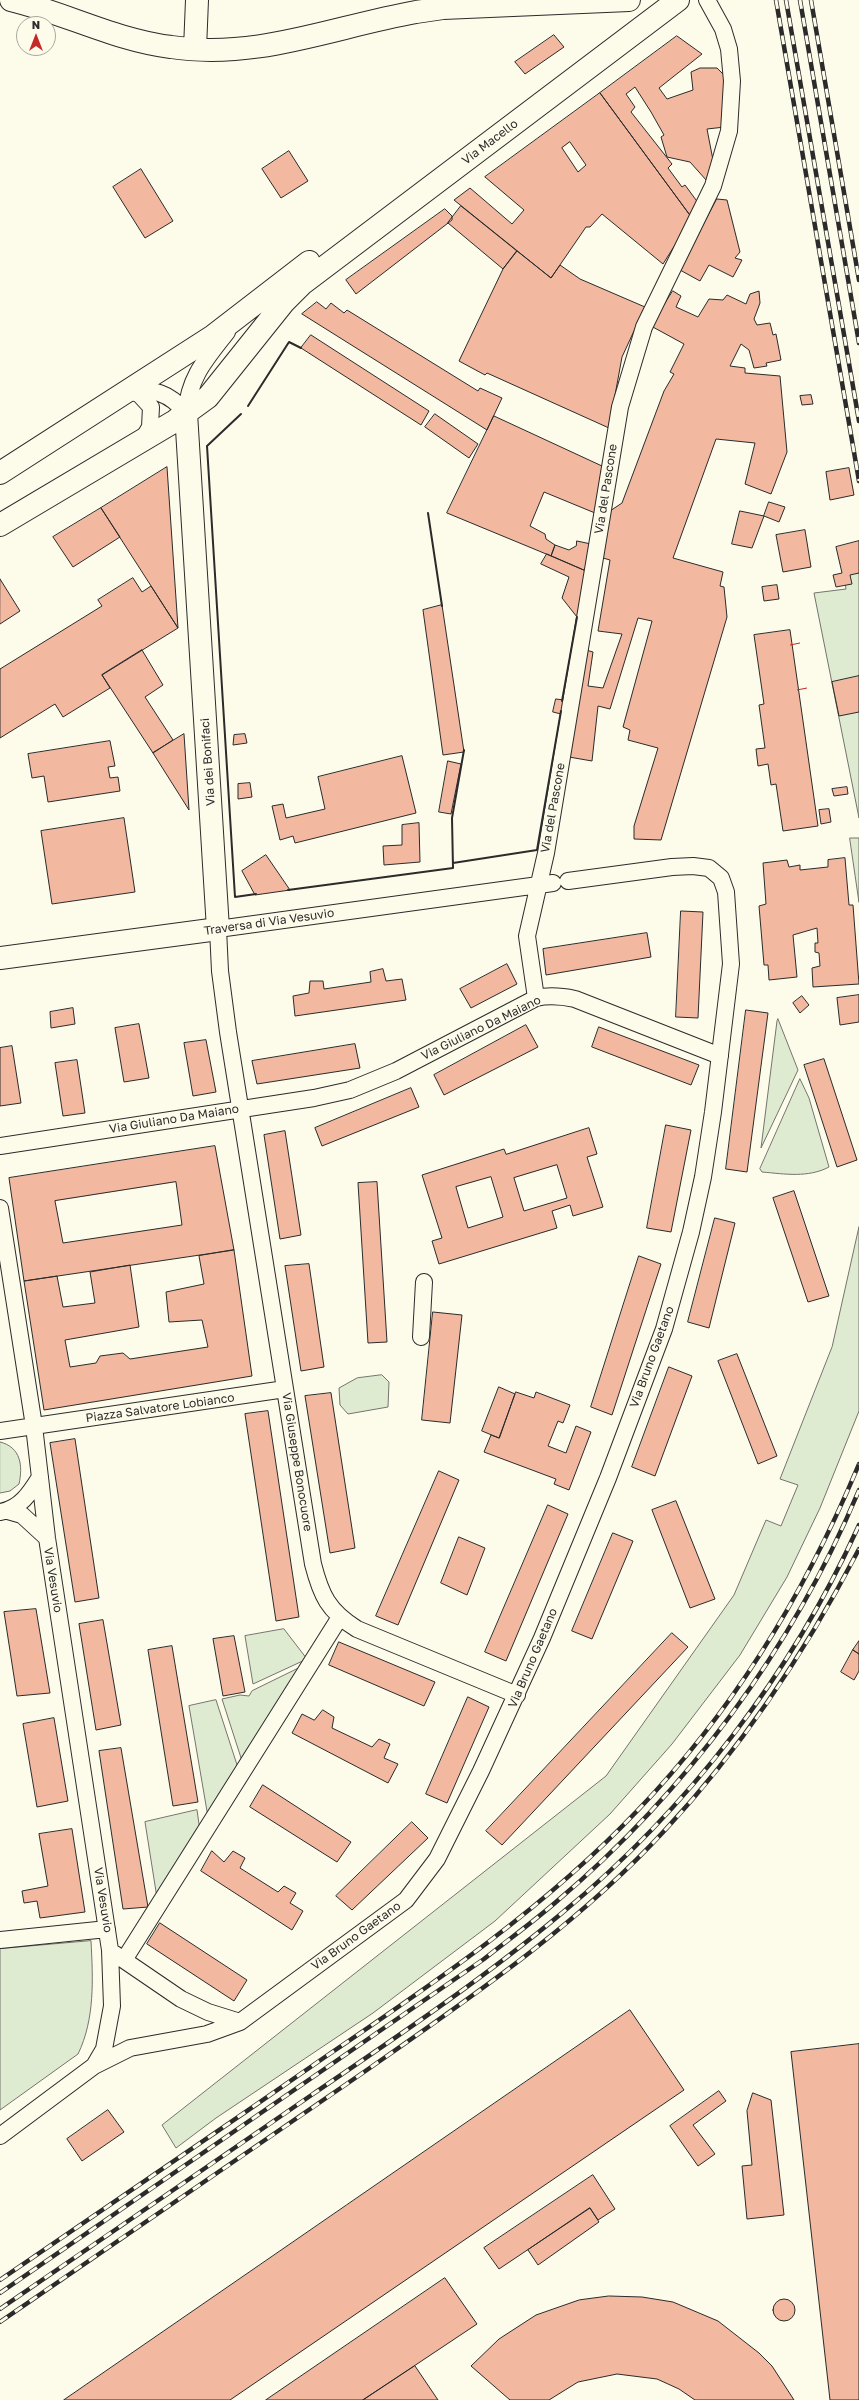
<!DOCTYPE html>
<style>
body{margin:0}
#map{position:relative;width:859px;height:2400px;overflow:hidden;background:#fdfbea;font-family:"Golos Text",sans-serif}
canvas{display:block}
.north{position:absolute;left:16px;top:16px;width:40px;height:40px;box-sizing:border-box;background:#fdfbea;border:1px solid #a9a89e;border-radius:50%;rotate:0deg;font-size:11px;font-weight:700;line-height:16px;text-align:center;color:#2b2b2b}
.north::after{content:'';display:block;margin:auto;width:14px;height:18px;background:#c62828;clip-path:polygon(50% 0,100% 100%,50% 72%,0 100%)}
</style>
<div id="map">
<canvas width="859" height="2400"></canvas>
<div class="north">N</div>
</div>
<script>
const ctx = document.querySelector('canvas').getContext('2d');
ctx.lineJoin = 'round';
function fill(path, color) { ctx.fillStyle = color; ctx.fill(path, 'evenodd'); }
function stroke(path, color, width, dash) { ctx.strokeStyle = color; ctx.lineWidth = width; ctx.lineCap = dash ? 'butt' : 'round'; ctx.setLineDash(dash || []); ctx.stroke(path); }
function drawText(font, color, halo, rows, align = 'center') {
  ctx.font = font + ' "Golos Text",sans-serif'; ctx.lineWidth = 3; ctx.setLineDash([]); ctx.textBaseline = 'middle'; ctx.strokeStyle = halo; ctx.fillStyle = color; for (const [text, x, y, turn = 0] of rows) {
    ctx.save(); ctx.translate(x, y); ctx.rotate((+turn || 0) * Math.PI / 180); ctx.textAlign = isNaN(turn) ? turn : align; if (halo) ctx.strokeText(text, 0, 0); ctx.fillText(text, 0, 0); ctx.restore();
  }
}
const green = new Path2D(`
 M859 573V818L814 593 846 589 844 576Z
 M850 838H859V902Z
 M778 1019 798 1070 761 1148 777 1021Z
 M800 1079 809 1098 829 1167C808 1178 785 1174 762 1172L760 1169Z
 M859 1227V1411L820 1508 787 1577 740 1655 672 1744 610 1814 495 1921 373 2013 216 2118 176 2148 162 2125 606 1776 734 1595 766 1520 781 1526 798 1485 780 1479 832 1347Z
 M382 1375 389 1382 388 1407 348 1414 340 1405 339 1388 357 1378Z
 M0 1442C21 1447 23 1466 19 1484L10 1491 0 1493Z
 M284 1629 307 1659 253 1684 245 1636Z
 M303 1666 243 1764 222 1699 240 1695 249 1696 252 1691Z
 M216 1700 239 1771 208 1817 189 1706Z
 M197 1810 200 1831 157 1898 145 1822Z
 M91 1941C93 1979 95 2019 78 2054L0 2110V1949Z`);
fill(green, '#deebd1');
stroke(green, '#74746e', 1);
const building = new Path2D(`
 M554 35 564 47 525 74 515 62Z
 M677 36 702 54 659 88 667 99 693 90 691 72 700 68H717L725 76V127L707 129 713 160 707 181 690 162 667 157 661 137 664 135 651 112 635 87 626 94 635 107 631 112 672 164 668 168 682 187 685 185 699 204 692 218 600 93Z
 M600 93 692 218 663 264 602 214 590 227H586L551 278 454 200 470 188 512 224 524 210 485 177ZM570 142 586 165 578 172 562 148Z
 M289 151 308 181 281 198 262 169Z
 M141 169 173 221 145 238 113 187Z
 M717 199 727 200 740 252 735 258 742 260 733 277 709 265 700 281 680 270Z
 M461 206 517 251 503 269 448 223Z
 M445 209 452 216V220L356 294 346 280Z
 M517 251 551 278 560 265 580 279 645 307 622 357 609 428 487 373 485 375 459 361 503 269Z
 M673 291 681 296 676 307 698 317 709 299 723 300 727 295 746 304 750 294 759 291 760 303 754 319 757 325 770 323 773 335 776 334 781 360 766 363 767 366 754 368 749 350 741 344 730 366 745 368V373L780 376 787 452 771 494 745 484 755 443 716 439 673 558 723 572 720 586 724 587 727 617 661 840 634 839V826L658 748 628 740 630 730 623 727 652 621 638 618 610 709 598 706 592 761 569 757 586 650 593 652 588 686 603 688 622 634 598 631 610 560 603 558 610 511 622 503 664 391 674 374 670 372 684 344 651 326Z
 M317 302 326 309 331 303 344 313 347 310 478 391 480 388 502 398 487 430 302 314Z
 M311 335 429 411 421 425 301 348Z
 M811 395 813 404 802 405 800 396Z
 M435 414 478 444 469 458 425 427Z
 M494 416 602 466 595 513 544 492 530 526 545 534 546 539 555 545 551 556 447 513Z
 M167 467 178 628 101 508Z
 M849 468 854 495 830 500 826 472Z
 M769 502 785 507 779 522 764 516Z
 M101 508 120 537 73 567 53 537Z
 M740 511 764 516 752 548 732 544Z
 M805 530 811 567 783 572 776 535Z
 M577 541 591 544 586 571 551 556 555 545 569 550 576 546Z
 M859 541V573L850 575 852 584 836 587 833 575 842 573 836 547Z
 M547 554 586 571 577 617 562 598 569 577 541 564Z
 M133 578 142 592 151 586 178 628 102 675 110 688 63 717 55 704 0 738V669L102 606 98 600Z
 M0 579 20 611 0 624Z
 M777 585 779 599 764 601 762 587Z
 M442 605 464 752 443 755 423 610Z
 M790 630 818 826 783 831 776 784 771 785 768 764 758 766 756 749 765 748 759 705 764 704 754 635Z
 M142 650 163 685 145 697 173 740 153 753 102 675Z
 M859 676V712L839 716 832 682Z
 M556 699 564 700 561 714 553 712Z
 M184 734 189 810 153 753Z
 M245 734 247 743 233 745 234 735Z
 M110 741 115 766 108 767 110 778 118 777 120 791 48 802 44 776 32 778 28 754Z
 M402 756 416 813 295 843 293 836 280 840 272 806 283 804 286 818 325 809 318 777Z
 M448 761 461 764 451 814 439 812Z
 M250 783 252 797 238 799V784Z
 M847 787 848 794 834 796 832 789Z
 M829 809 831 822 821 824 819 810Z
 M124 818 135 892 52 904 41 831Z
 M419 823 420 862 384 865 383 846 402 845V825Z
 M266 855 290 890 255 895 242 871Z
 M845 858 849 905H853L859 984 813 987 812 968 820 966 819 953 815 952V943H818L817 928 793 935 797 977 769 980 768 965H764L759 906 766 904 763 863 787 860 789 867 800 865V870L828 867V860Z
 M681 911 703 912 698 1018 676 1017Z
 M647 933 651 957 546 975 543 949Z
 M507 964 517 984 471 1008 460 989Z
 M383 969 386 981 402 979 406 1000 295 1016 293 996 309 993 310 981H323L324 989 371 982 370 972Z
 M859 995V1022L840 1025 837 998Z
 M802 996 809 1005 800 1013 793 1003Z
 M73 1008 75 1024 51 1028 50 1012Z
 M746 1010 768 1013 747 1172 726 1169Z
 M139 1024 149 1078 124 1082 115 1028Z
 M526 1025 538 1047 444 1095 434 1075Z
 M599 1027 699 1065 691 1085 592 1047Z
 M206 1040 216 1092 193 1096 184 1043Z
 M355 1044 360 1068 257 1084 252 1061Z
 M12 1046 21 1103 0 1106V1048Z
 M824 1059 857 1160 837 1167 804 1065Z
 M77 1060 85 1113 63 1116 55 1063Z
 M411 1088 419 1107 322 1146 315 1128Z
 M666 1125 691 1130 671 1232 647 1228Z
 M589 1128 597 1154 587 1157 603 1207 573 1216 570 1205 552 1211 557 1228 439 1264 432 1241 442 1238 422 1175 504 1149 506 1154ZM557 1165 567 1198 524 1211 514 1178ZM491 1177 503 1217 468 1228 456 1187Z
 M285 1131 301 1235 280 1239 264 1135Z
 M215 1146 234 1250 24 1281 9 1178ZM176 1182 182 1225 63 1243 55 1201Z
 M377 1182 387 1342 368 1343 358 1183Z
 M794 1191 829 1296 808 1302 773 1198Z
 M715 1218 735 1223 709 1328 688 1322Z
 M234 1250 252 1376 44 1410 24 1281 57 1276 63 1307 95 1303 90 1272 130 1265 139 1327 65 1340 70 1367 96 1363 100 1356 123 1353 130 1359 208 1347 202 1320 169 1322 166 1292 204 1284 199 1256Z
 M639 1256 661 1264 612 1415 591 1407Z
 M309 1264 324 1367 301 1371 285 1266Z
 M433 1312 462 1315 450 1423 422 1420Z
 M737 1354 777 1456 758 1464 718 1361Z
 M669 1367 692 1376 655 1476 632 1467Z
 M499 1387 515 1394 499 1438 482 1431Z
 M516 1392 534 1398 536 1392 570 1405 563 1423 558 1421 548 1446 566 1453 576 1426 591 1432 569 1490 554 1484 556 1479 484 1452 491 1435 499 1438Z
 M331 1393 355 1548 330 1553 305 1396Z
 M268 1411 299 1617 276 1621 245 1414Z
 M75 1439 99 1598 75 1602 50 1443Z
 M439 1471 459 1480 398 1625 376 1616Z
 M676 1501 715 1599 690 1608 652 1510Z
 M548 1505 568 1514 506 1661 485 1652Z
 M613 1533 633 1541 592 1639 572 1631Z
 M459 1537 485 1548 467 1595 441 1583Z
 M36 1609 50 1693 17 1696 4 1612Z
 M103 1620 121 1725 96 1730 79 1624Z
 M672 1633 688 1647 502 1845 486 1831Z
 M234 1636 245 1692 223 1696 213 1639Z
 M859 1641V1654L853 1650Z
 M339 1642 435 1682 424 1706 329 1665Z
 M172 1646 198 1802 173 1806 148 1650Z
 M853 1650 859 1654V1671L854 1680 841 1672Z
 M468 1697 489 1707 447 1803 426 1794Z
 M323 1710 334 1717 332 1728 372 1747 379 1739 390 1744 384 1758 398 1764 388 1783 292 1733 302 1714 314 1720Z
 M54 1718 68 1801 37 1807 23 1724Z
 M121 1748 148 1907 123 1909 99 1751Z
 M263 1785 351 1842 337 1862 250 1807Z
 M412 1822 428 1838 352 1910 336 1896Z
 M72 1829 85 1912 40 1918 37 1901 24 1903 22 1891 48 1886 39 1834Z
 M212 1851 224 1862 233 1851 245 1858 240 1868 278 1892 284 1886 296 1893 290 1903 303 1911 292 1930 201 1871Z
 M160 1923 247 1980 234 2001 147 1944Z
 M630 2010 684 2090 230 2400H64Z
 M859 2044V2400H830L791 2052Z
 M719 2091 726 2101 693 2125 715 2154 698 2166 670 2126Z
 M753 2093 771 2100 784 2215 747 2219 742 2166 752 2165 747 2111Z
 M108 2110 124 2132 82 2161 67 2139Z
 M593 2175 615 2209 598 2220 590 2208 499 2269 484 2248Z
 M590 2208 599 2222 538 2265 528 2250Z
 M445 2278 477 2324 363 2400H266Z
 M609 2296 642 2297 673 2302 718 2321 759 2353 772 2366 794 2400H695L679 2389 657 2379 617 2374 578 2382 549 2400H510L471 2366 499 2339 536 2315 579 2300Z
 M773 2310a11 11 0 1 1 22 0a11 11 0 1 1-22 0Z
 M415 2366 438 2400H363Z`);
fill(building, '#f2b8a0');
stroke(building, '#2b2b2b', 1);
const street = new Path2D(`
 M128 391C154 389 169 392 186 413
 M129 391 139 394 151 407 150 427 143 439
 M186 413C189 377 206 359 227 332
 M536 998 527 936 546 853 620 407 644 327 713 186 729 131 732 81 729 49 723 29 707 0
 M0 1146 314 1098 350 1090 396 1071 536 998C549 995 561 996 575 999L720 1056
 M0 1208 34 1426 47 1538 110 1950 112 2006 104 2049 94 2066 0 2136
 M421 1337 424 1282
 M0 1431 285 1389
 M8 1511 22 1515 47 1538
 M0 1512C20 1509 30 1493 40 1477
 M517 1695 357 1629C328 1611 321 1595 313 1564L228 1032 220 971 218 929 553 883
 M0 1940 107 1929
 M115 1954 181 1999 208 2012 240 2022
 M124 1960 340 1617
 M94 2066 130 2048 207 2034 240 2022 406 1900 437 1859 481 1771 542 1638 608 1478 664 1329 691 1232 703 1177 713 1112 731 964 726 892 721 878 709 868 693 866 672 867 568 881`);
const primary = new Path2D(`
 M0 473 213 336 309 262
 M0 525 175 421 208 397 284 302 302 284 678 0
 M0 958 218 929 186 413`);
const highway = new Path2D(`
 M11 0C65 13 115 40 171 47 257 60 332 27 416 12L443 8 629 0
 M195 49 197 0`);
stroke(street, '#2b2b2b', 18);
stroke(primary, '#2b2b2b', 24);
stroke(highway, '#2b2b2b', 24);
stroke(street, '#fdfbea', 16);
stroke(primary, '#fdfbea', 22);
stroke(highway, '#fdfbea', 22);
const rail = new Path2D(`
 M776 0 859 481
 M786 0 859 421
 M800 0 859 343
 M811 0 859 280
 M0 2280C108 2206 217 2132 325 2057 436 1982 546 1907 638 1810 734 1710 806 1591 859 1464
 M0 2293 484 1959C508 1940 533 1922 556 1902 686 1792 793 1648 859 1490
 M0 2309C104 2237 209 2166 313 2094 398 2036 483 1979 562 1913 688 1809 792 1673 859 1525
 M0 2322C121 2238 243 2156 364 2072 470 1998 578 1925 666 1829 744 1745 806 1651 859 1549`);
stroke(rail, '#2b2b2b', 4.5);
stroke(rail, '#fdfbea', 3, [9]);
stroke(new Path2D(`
 M248 406 289 342 301 348
 M241 414 207 446 235 897 256 894
 M428 513 442 606
 M562 701 577 617
 M453 863 537 850 561 711
 M288 890 453 868 452 818 464 750`), '#2b2b2b', 2);
stroke(new Path2D(`
 M790 645 800 643
 M797 690 807 688`), '#c62828', 1, [14, 3, 2, 3]);
drawText('12px', '#2b2b2b', '#fdfbea', [
 ["Via Macello",490,142,-37],
 ["Via del Pascone",606,489,-81],
 ["Via dei Bonifaci",208,762,-94],
 ["Via del Pascone",553,808,-80],
 ["Traversa di Via Vesuvio",269,922,-8],
 ["Via Giuliano Da Maiano",481,1028,-26],
 ["Via Giuliano Da Maiano",174,1119,-9],
 ["Via Bruno Gaetano",652,1357,-70],
 ["Piazza Salvatore Lobianco",160,1408,-8],
 ["Via Giuseppe Bonocuore",297,1462,81],
 ["Via Vesuvio",53,1580,81],
 ["Via Bruno Gaetano",533,1658,-67],
 ["Via Vesuvio",103,1900,81],
 ["Via Bruno Gaetano",356,1936,-36]
]);
</script>
